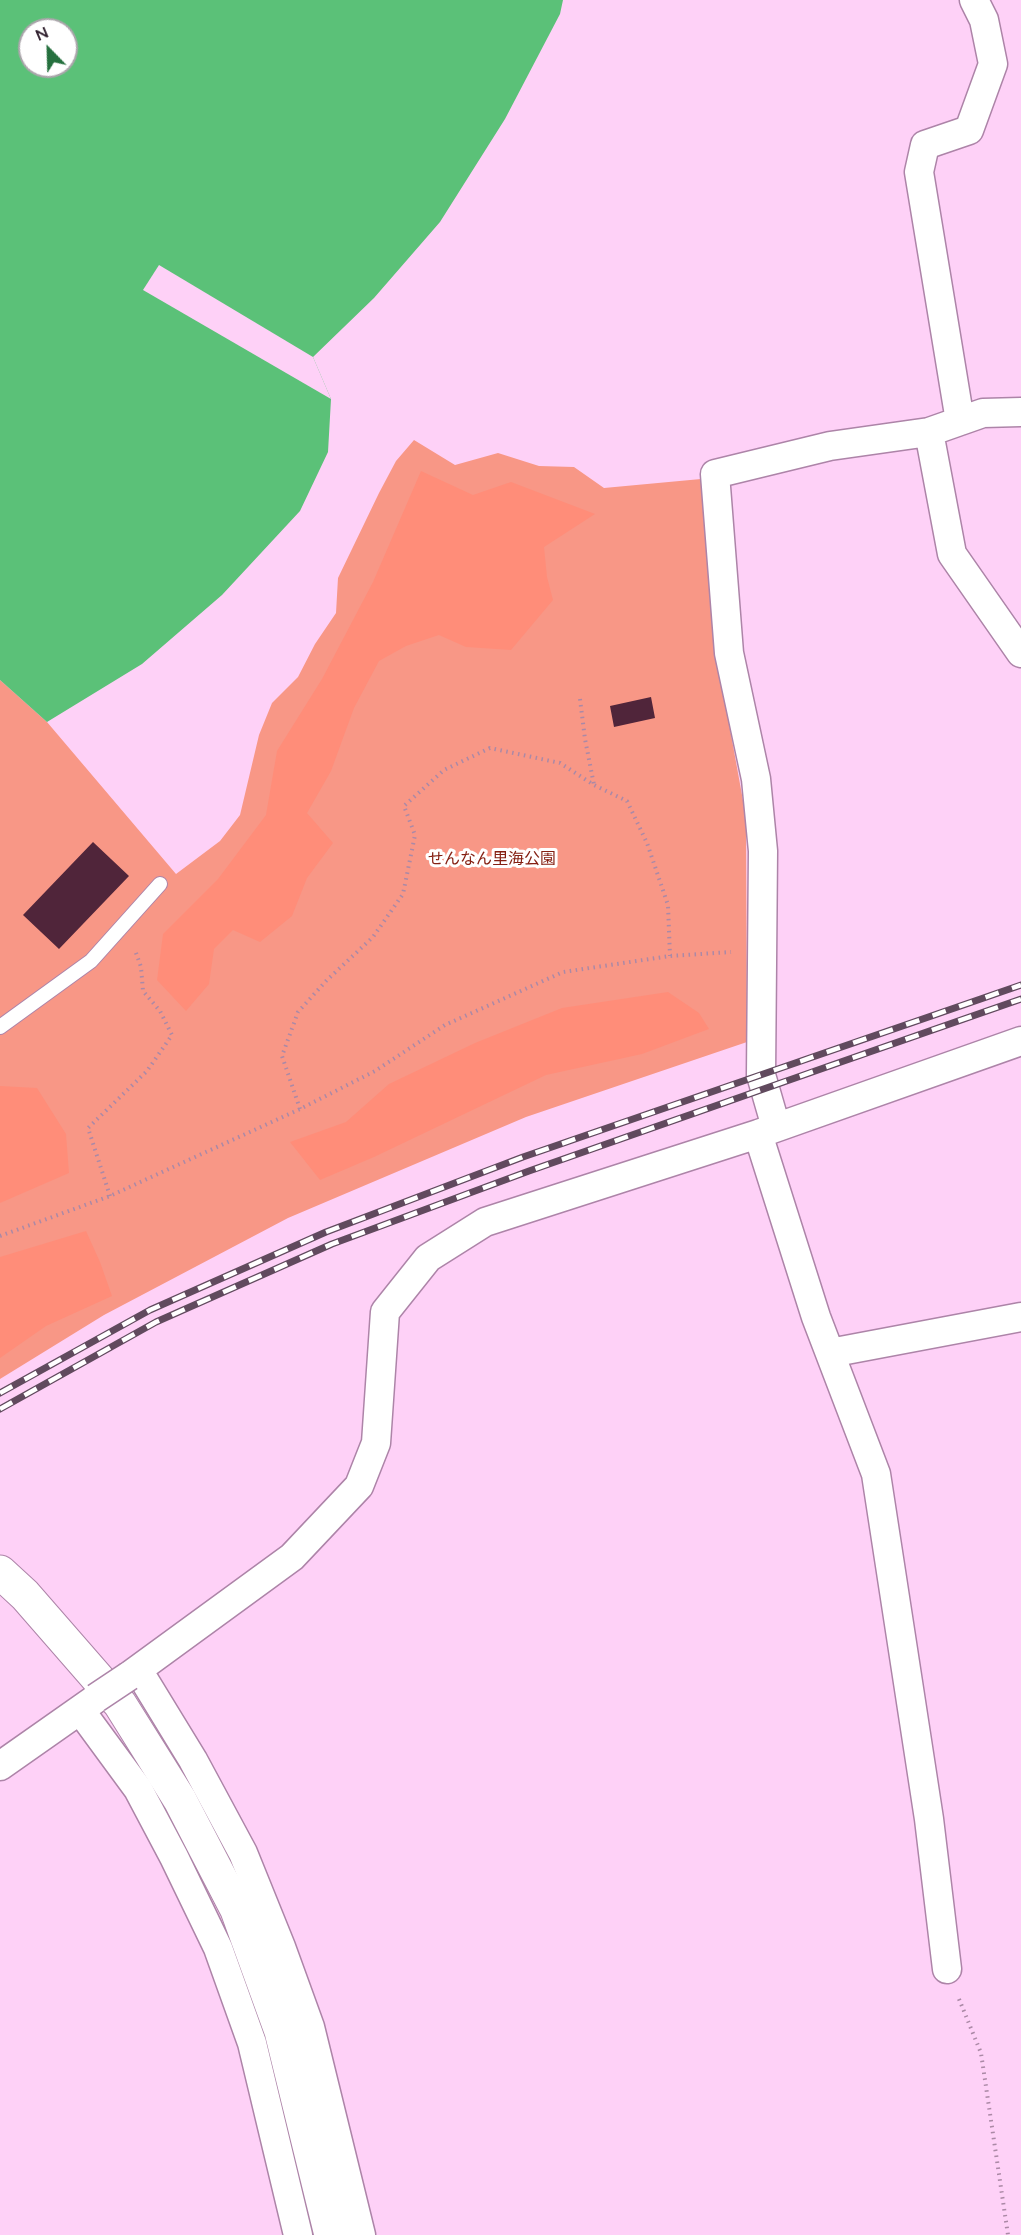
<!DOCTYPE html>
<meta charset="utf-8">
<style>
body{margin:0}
#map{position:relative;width:1021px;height:2235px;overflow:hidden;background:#fed1f7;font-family:Lato,sans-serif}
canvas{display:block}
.north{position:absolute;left:18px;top:18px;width:60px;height:60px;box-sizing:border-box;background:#fff;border:2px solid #aba5ab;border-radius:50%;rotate:337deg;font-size:16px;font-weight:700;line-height:24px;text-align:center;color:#2e1e2c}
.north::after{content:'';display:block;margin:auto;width:21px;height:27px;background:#25703e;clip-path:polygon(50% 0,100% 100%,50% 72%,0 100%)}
</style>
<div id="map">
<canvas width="1021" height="2235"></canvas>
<div class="north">N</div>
</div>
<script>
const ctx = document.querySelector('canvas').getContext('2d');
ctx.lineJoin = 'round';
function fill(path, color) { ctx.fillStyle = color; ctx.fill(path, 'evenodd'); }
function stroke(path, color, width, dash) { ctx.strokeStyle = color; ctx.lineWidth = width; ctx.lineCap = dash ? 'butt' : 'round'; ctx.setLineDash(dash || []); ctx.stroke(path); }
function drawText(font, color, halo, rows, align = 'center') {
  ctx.font = font + ' Lato,"Noto Sans JP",sans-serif'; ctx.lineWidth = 6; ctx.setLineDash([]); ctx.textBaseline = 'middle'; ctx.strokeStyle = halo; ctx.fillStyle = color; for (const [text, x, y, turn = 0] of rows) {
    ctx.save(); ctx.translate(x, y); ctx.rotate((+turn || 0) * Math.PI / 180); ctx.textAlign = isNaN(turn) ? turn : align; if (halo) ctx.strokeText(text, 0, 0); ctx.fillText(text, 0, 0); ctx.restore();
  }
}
fill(new Path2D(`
 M414 440 455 465 498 453 539 466 574 467 604 488 701 479 716 652 746 817 747 1042 526 1117 288 1218 104 1315 0 1379V680L47 722 176 874 220 841 240 815 259 735 272 703 298 677 315 644 336 613 338 578 379 493 396 461Z`), '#f89786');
fill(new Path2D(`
 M421 471 473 495 511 482 595 514 544 547 547 577 553 600 511 650 466 647 439 635 406 646 379 661 354 708 331 771 307 813 333 843 307 878 292 916 260 942 233 930 214 949 209 984 186 1011 157 980 163 934 218 879 266 815 277 751 322 679 373 582Z
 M668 992 699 1013 709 1029 642 1054 546 1075 374 1157 320 1180 290 1142 346 1122 389 1084 475 1043 562 1008Z
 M0 1086 37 1088 66 1134 69 1173 0 1203Z
 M86 1231 100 1262 112 1296 46 1326 0 1358V1257Z`), '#ff8d79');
fill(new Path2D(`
 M0 0H563L560 14 505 119 440 222 374 298 313 357 331 399 328 452 300 511 222 595 142 664 47 722 0 680ZM30 30H66V66H30Z`), '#5bc178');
fill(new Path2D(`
 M159 265 313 357 331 399 143 290Z`), '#fed1f7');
fill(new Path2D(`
 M651 697 655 718 614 727 610 706Z
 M93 842 129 876 59 949 23 915Z`), '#50253a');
const lane = new Path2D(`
 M0 1027 91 961 160 884`);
const street = new Path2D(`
 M960 421 919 172 925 145 969 130 993 64 984 20 974 0
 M929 432 952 554 1021 653
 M776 1127 761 1075 763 851 756 779 729 653 715 474 830 446 929 432 983 413 1021 412
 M758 1134 816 1317 876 1474 929 1819 947 1969
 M830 1353 1021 1317
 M138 1670 193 1760 243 1853 281 1947 310 2027 361 2235
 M129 1676 292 1557 359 1486 376 1443 385 1312 428 1258 485 1222 758 1134 1021 1041
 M80 1710 138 1789 174 1857 218 1948 252 2043 298 2235
 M0 1766 94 1700`);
const secondary = new Path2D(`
 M0 1572 25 1595 120 1704 180 1800 237 1910 281 2031 331 2235`);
stroke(lane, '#ad84a8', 16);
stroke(street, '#ad84a8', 31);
stroke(secondary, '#ad84a8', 35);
stroke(new Path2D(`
 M580 699 585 739 594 785
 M300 1109 282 1056 298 1012 326 981 373 937 403 894 415 835 404 806 444 770 490 748 560 763 594 785 627 801 647 843 668 905 670 956
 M110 1196 88 1128 147 1071 172 1035 160 1011 143 991 141 967 135 950
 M0 1236 110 1196 300 1109 375 1071 445 1025 563 972 670 956 731 952
 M959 1999 981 2053 1008 2235`), '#ab89a6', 4, [1.5, 4.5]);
stroke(lane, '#fff', 14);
stroke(street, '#fff', 28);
stroke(secondary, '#fff', 33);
const rail = new Path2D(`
 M0 1393 150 1310 326 1232 523 1157 1021 985
 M0 1409 156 1322 332 1244 529 1171 1021 999`);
stroke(rail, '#614a5e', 7);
stroke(rail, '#fff', 4.5, [14]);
const streetBridge = new Path2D(`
 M96 1698 129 1676`);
stroke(streetBridge, '#ad84a8', 31, []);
stroke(streetBridge, '#fff', 28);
drawText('16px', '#852013', '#fff', [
 ["せんなん里海公園",492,859]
]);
</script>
